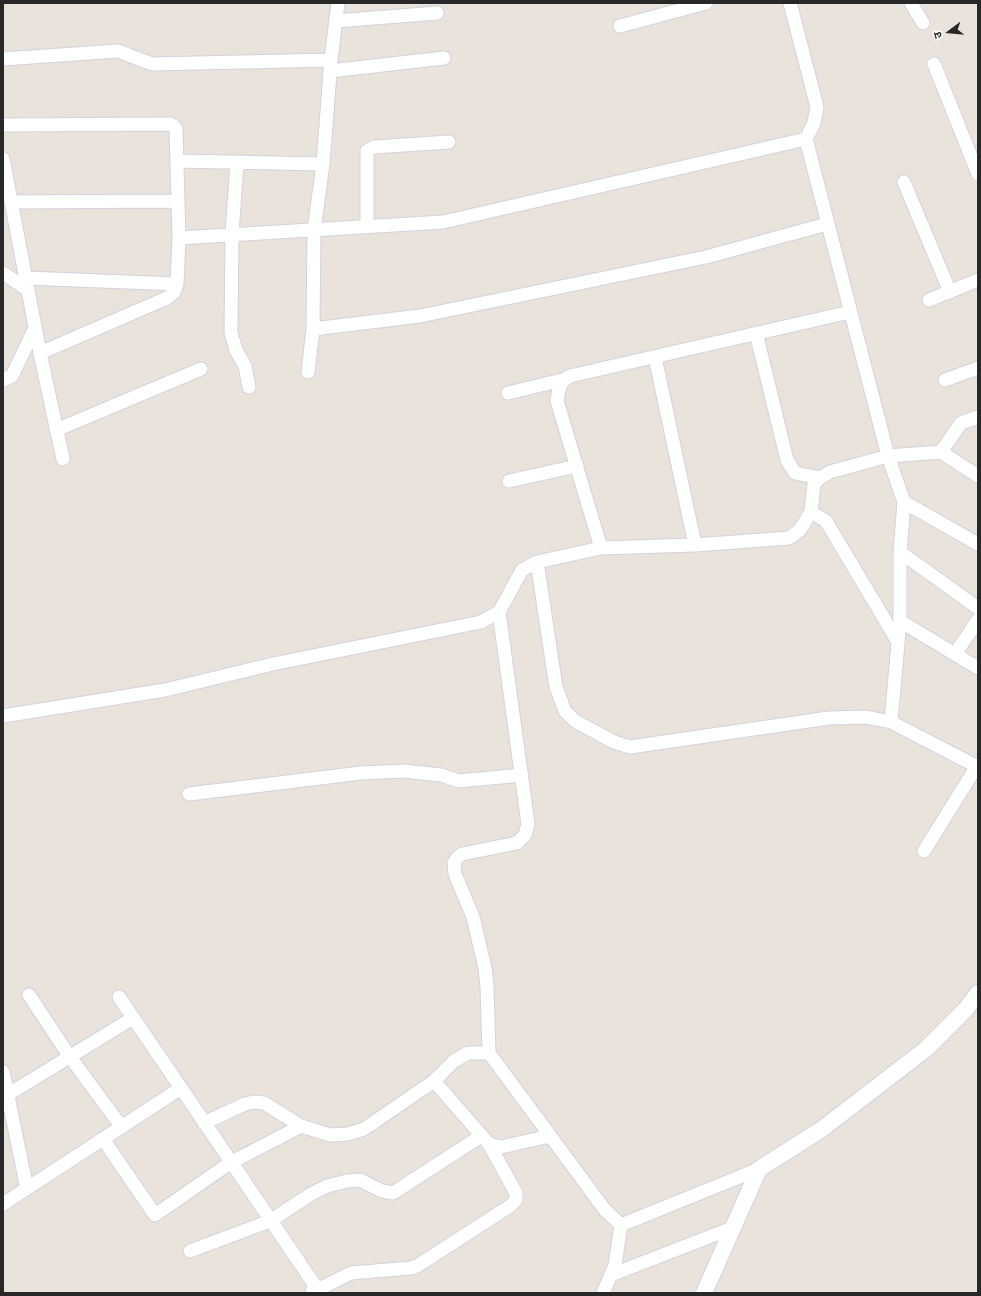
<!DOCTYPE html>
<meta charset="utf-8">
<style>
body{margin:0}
#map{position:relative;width:981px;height:1296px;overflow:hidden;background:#eae3db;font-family:Ubuntu,"Noto Sans Devanagari",sans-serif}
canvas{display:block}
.frame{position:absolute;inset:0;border:4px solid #282828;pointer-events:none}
.north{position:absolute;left:929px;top:12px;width:40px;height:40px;-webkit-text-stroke:3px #fff;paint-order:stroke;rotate:254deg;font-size:11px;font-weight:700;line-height:16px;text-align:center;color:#282828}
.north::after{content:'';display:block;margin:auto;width:14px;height:18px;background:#282828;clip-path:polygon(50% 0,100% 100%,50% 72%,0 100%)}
</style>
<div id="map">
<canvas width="981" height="1296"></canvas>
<div class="frame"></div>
<div class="north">उ</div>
</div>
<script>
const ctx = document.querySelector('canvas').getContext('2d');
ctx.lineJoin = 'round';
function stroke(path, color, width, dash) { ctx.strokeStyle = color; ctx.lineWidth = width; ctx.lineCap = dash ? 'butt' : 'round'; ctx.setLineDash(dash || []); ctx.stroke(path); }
const minor = new Path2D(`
 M790 3 817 107 814 123 806 139
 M911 3 923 23
 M336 21 437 13
 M620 26 706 3
 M3 59 118 51 152 64 331 60
 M934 64 978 174
 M330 71 444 58
 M3 125 170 124 174 126 176 129 179 238 177 284 174 292 167 298 40 353
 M3 159 40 353 63 459
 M177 161 323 164
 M237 163 232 234 231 333 236 350 245 366 249 387
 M904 182 950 292
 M11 202 178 201
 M367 227V151L374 147 449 142
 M179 238 443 222 806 139 888 456 904 502 900 552
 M3 273 28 290
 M26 278 177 284
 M929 300 978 280
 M313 329 420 316 706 257 827 224
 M756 333 787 460 795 473 820 478
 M655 357 695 545
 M308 372 313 329 314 230 323 164 331 60 338 3
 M3 380 12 376 35 328
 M945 380 978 368
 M508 393 562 380
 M978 417 961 423 941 452 978 476
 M56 430 201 369
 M509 481 577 466
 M904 502 978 544
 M811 512 826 521 898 642
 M601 548 557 401C559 389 559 382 570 376L850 312
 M537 562 601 548 695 545 789 538 800 530 811 512 814 484 820 478 830 472 888 456 941 452
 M499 612 528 824 525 835 517 843 462 854 457 858 454 863 455 874 473 917 485 968 487 987 489 1053 605 1210 621 1225
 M900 621 978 668
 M955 654 978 620
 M3 716 165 690 273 664 481 622 499 612 522 570 537 562 556 687 565 711 575 721 614 742 630 747 829 718 866 717 891 722 978 767
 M891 722 900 621V552L978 608
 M189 794 361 773 403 771 441 775 459 781 522 775
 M924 851 977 766
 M29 995 70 1057 121 1126
 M3 1072 27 1189
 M434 1081 489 1144 501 1147 550 1136
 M181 1088 314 1284 312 1293
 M3 1091 7 1095 133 1018
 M204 1123 245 1104 254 1102 264 1103 301 1126 330 1135 348 1134 364 1129 434 1081 454 1061 468 1053H489
 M103 1139 155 1215 230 1163 301 1126
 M3 1204 181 1088 119 997
 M190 1251 270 1221 311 1194 327 1186 347 1181 360 1180 382 1191 393 1193 481 1136
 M611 1275 732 1228
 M313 1292 351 1273 411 1268 417 1266 510 1206 516 1200V1193L489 1144
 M603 1293 615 1265 621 1225 759 1169`);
const tertiary = new Path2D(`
 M704 1293 759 1169 822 1129 926 1049 966 1009 978 993`);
stroke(minor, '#d0d3e0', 15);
stroke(tertiary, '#d0d3e0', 18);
stroke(minor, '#fff', 13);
stroke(tertiary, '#fff', 16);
</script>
